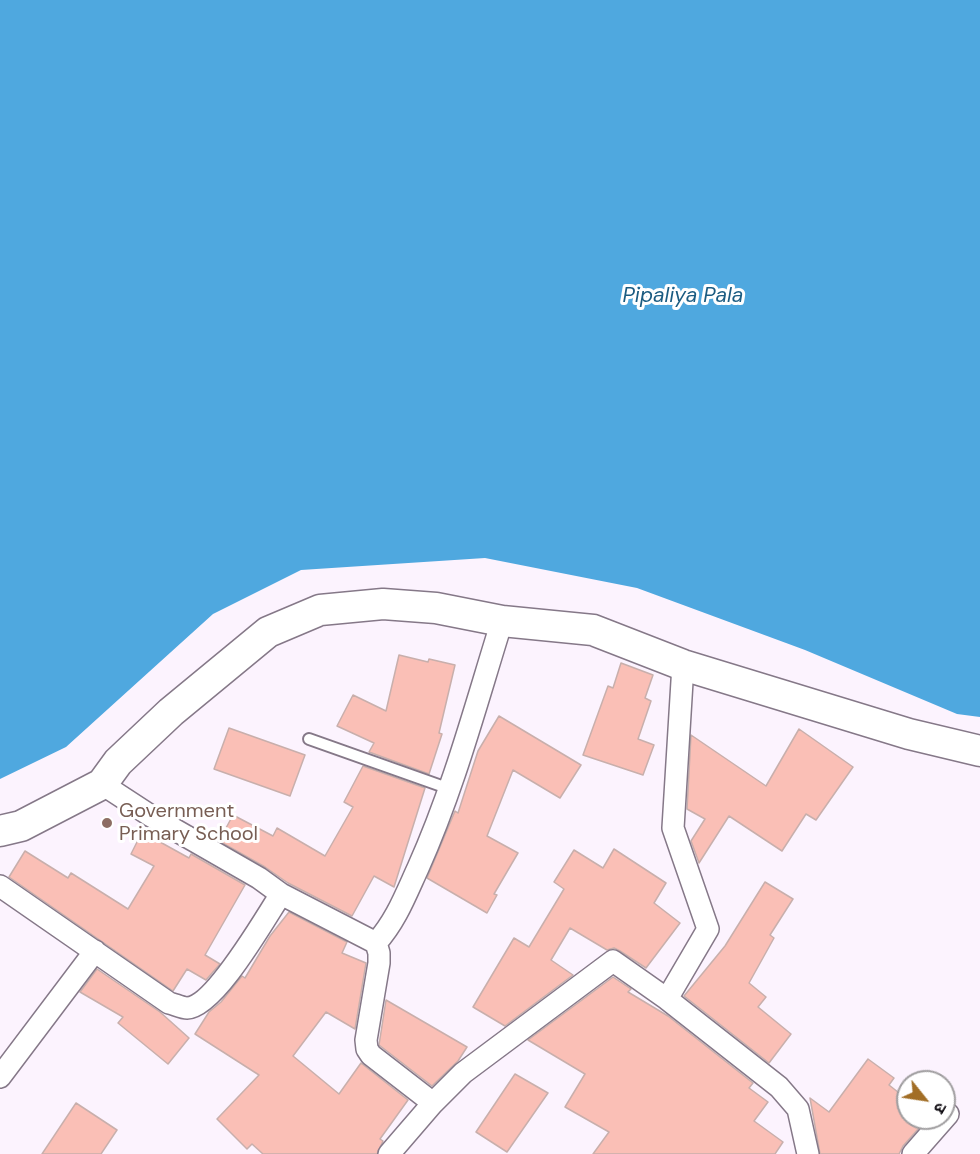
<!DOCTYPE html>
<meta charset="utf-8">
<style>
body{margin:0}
#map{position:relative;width:980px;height:1154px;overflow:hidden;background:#fcf3fe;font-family:"DM Sans","Noto Sans Devanagari",sans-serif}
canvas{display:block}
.north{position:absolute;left:896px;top:1070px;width:60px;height:60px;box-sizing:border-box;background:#fff;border:2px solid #9f9d9f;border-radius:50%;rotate:120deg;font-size:16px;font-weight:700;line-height:24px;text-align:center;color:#0e0a10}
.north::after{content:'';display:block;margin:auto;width:21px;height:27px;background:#a26e26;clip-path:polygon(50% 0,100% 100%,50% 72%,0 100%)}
</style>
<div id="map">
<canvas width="980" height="1154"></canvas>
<div class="north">उ</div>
</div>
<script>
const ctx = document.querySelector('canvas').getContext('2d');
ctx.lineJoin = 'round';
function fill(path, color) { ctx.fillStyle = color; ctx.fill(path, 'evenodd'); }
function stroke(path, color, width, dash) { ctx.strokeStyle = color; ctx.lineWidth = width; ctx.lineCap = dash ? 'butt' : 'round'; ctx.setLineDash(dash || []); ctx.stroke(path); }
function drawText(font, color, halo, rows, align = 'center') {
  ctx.font = font + ' "DM Sans",sans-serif'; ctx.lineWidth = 6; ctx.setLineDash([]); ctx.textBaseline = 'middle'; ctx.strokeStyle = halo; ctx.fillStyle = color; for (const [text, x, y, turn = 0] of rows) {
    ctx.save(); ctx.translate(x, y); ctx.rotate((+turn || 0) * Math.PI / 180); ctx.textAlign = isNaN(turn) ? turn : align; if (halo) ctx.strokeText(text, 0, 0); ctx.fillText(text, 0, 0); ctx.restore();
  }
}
fill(new Path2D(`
 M0 0H980V717L957 714 805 650 637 588 485 558 301 570 213 614 66 747 0 779Z`), '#4fa8df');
const building = new Path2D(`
 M399 655 428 662 429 659 455 665 439 733 442 734 429 774 369 752 374 743 337 726 353 695 386 711Z
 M621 663 653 675 645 698 651 701 638 739 654 745 643 775 583 755 608 686 613 688Z
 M499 716 581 765 560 798 513 770 487 836 518 853 494 894 497 895 487 913 427 878 455 811 458 813 478 751Z
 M229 728 305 755 290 796 214 769Z
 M799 729 853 767 816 820 806 814 782 851 729 816 699 863 691 841 705 819 687 809 691 735 766 786Z
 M363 766 425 788 394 887 374 876 352 916 288 883 265 867 219 841 233 815 273 836 277 828 325 856 353 807 344 802Z
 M142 832 189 858 191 854 245 885 205 955 220 964 206 980 187 969 173 991 9 877 25 851 68 878 71 873 128 909 154 866 131 854Z
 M614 849 666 883 654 903 680 923 646 968 620 951 614 948 607 950 570 928 551 960 573 975 505 1026 473 1007 514 938 529 947 564 889 554 882 574 850 603 868Z
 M765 882 793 899 770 935 774 938 749 983 766 997 758 1007 791 1034 769 1063 684 996 725 946Z
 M289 912 347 942 342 953 366 963 355 1029 326 1012 293 1056 339 1094 361 1063 408 1100 380 1139 383 1141 377 1154H263L252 1144 247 1149 217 1119 259 1075 195 1034 209 1012 221 1002 242 976 245 978 270 936Z
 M97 969 160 1012 189 1038 168 1064 118 1023 123 1017 80 992Z
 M613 977 631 989 628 992 668 1016 753 1083 749 1088 768 1102 754 1121 783 1142 775 1154H593L609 1132 565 1107 585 1074 528 1040Z
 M386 1000 467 1047 458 1061 432 1086 379 1045Z
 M868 1059 894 1078 889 1085 908 1100V1118H928L903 1146 899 1154H820L810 1098 829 1112Z
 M515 1074 548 1093 507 1152 476 1132Z
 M76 1103 117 1130 101 1154H42Z`);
fill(building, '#fabfb6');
stroke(building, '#c8afac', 1.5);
const lane = new Path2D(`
 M309 739 450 789`);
const street = new Path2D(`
 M683 665 673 828 708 929 667 999 779 1087 798 1109 808 1154
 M102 784 151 816 259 878 281 894 376 943 379 953V963L366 1040 367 1049 371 1055 433 1103
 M0 886 169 1003C174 1004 182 1008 187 1008 215 1007 265 918 281 894
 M376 943C396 921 406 894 418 868 454 788 476 704 502 621
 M0 1077 95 951
 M389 1154 433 1103 463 1073 613 961 667 999
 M913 1154 948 1114`);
const secondary = new Path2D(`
 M0 831 21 826 102 784 118 762 171 712 268 632 320 610 383 604 436 608 502 621 593 630 683 665 909 734 980 751`);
stroke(lane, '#857888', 14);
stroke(street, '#857888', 24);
stroke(secondary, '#857888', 33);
stroke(lane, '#fff', 10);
stroke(street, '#fff', 21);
stroke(secondary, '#fff', 30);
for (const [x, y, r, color] of [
 [107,823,6,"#8d6e63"]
]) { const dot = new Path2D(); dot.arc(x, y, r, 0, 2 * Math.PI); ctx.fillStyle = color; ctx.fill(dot); stroke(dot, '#fff', 2); }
drawText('20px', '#785e54', '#fff', [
 ["Government",119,812],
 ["Primary School",119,835]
], 'left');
drawText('italic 21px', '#1b5c82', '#fff', [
 ["Pipaliya Pala",683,296]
]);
</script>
